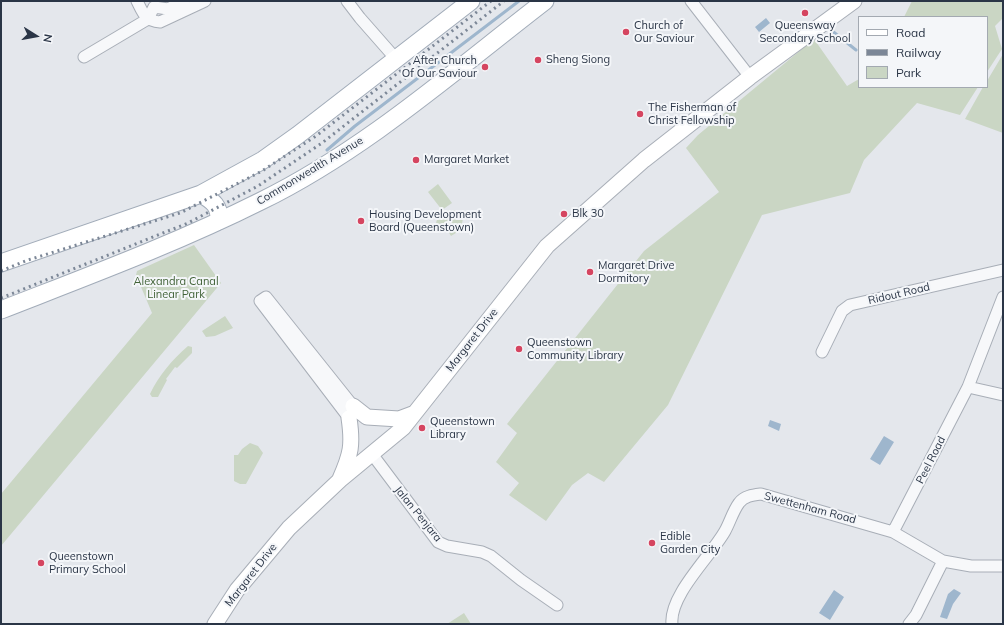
<!DOCTYPE html>
<style>
body{margin:0}
#map{position:relative;width:1004px;height:625px;overflow:hidden;background:#e4e7ec;font-family:Mulish,sans-serif}
canvas{display:block}
.frame{position:absolute;inset:0;border:2px solid #2a3546;pointer-events:none}
.legend{position:absolute;left:858px;top:16px;width:130px;height:72px;box-sizing:border-box;background:#f4f6f9;border:1px solid #a3a9b1;margin:0;padding:5px 7px;list-style:none;font-size:12px;color:#2a3546}
.legend li{display:flex;align-items:center;gap:8px;height:20px}
.legend b{width:20px;border:1px solid #a3a9b1}
.north{position:absolute;left:16px;top:16px;width:40px;height:40px;-webkit-text-stroke:3px #f4f6f9;paint-order:stroke;rotate:101deg;font-size:11px;font-weight:700;line-height:16px;text-align:center;color:#2a3546}
.north::after{content:'';display:block;margin:auto;width:14px;height:18px;background:#2a3546;clip-path:polygon(50% 0,100% 100%,50% 72%,0 100%)}
</style>
<div id="map">
<canvas width="1004" height="625"></canvas>
<div class="frame"></div>
<ul class="legend">
<li><b style="height:5px;background:#fff"></b>Road</li>
<li><b style="height:5px;background:#7c8797"></b>Railway</li>
<li><b style="height:11px;background:#cad6c4"></b>Park</li>
</ul>
<div class="north">N</div>
</div>
<script>
const ctx = document.querySelector('canvas').getContext('2d');
ctx.lineJoin = 'round';
function fill(path, color) { ctx.fillStyle = color; ctx.fill(path, 'evenodd'); }
function stroke(path, color, width, dash) { ctx.strokeStyle = color; ctx.lineWidth = width; ctx.lineCap = dash ? 'butt' : 'round'; ctx.setLineDash(dash || []); ctx.stroke(path); }
function drawText(font, color, halo, rows, align = 'center') {
  ctx.font = font + ' Mulish,sans-serif'; ctx.lineWidth = 4; ctx.setLineDash([]); ctx.textBaseline = 'middle'; ctx.strokeStyle = halo; ctx.fillStyle = color; for (const [text, x, y, turn = 0] of rows) {
    ctx.save(); ctx.translate(x, y); ctx.rotate((+turn || 0) * Math.PI / 180); ctx.textAlign = isNaN(turn) ? turn : align; if (halo) ctx.strokeText(text, 0, 0); ctx.fillText(text, 0, 0); ctx.restore();
  }
}
fill(new Path2D(`
 M912 1H1003V18L995 26 1002 49 987 72V17H904Z
 M814 39 847 86 859 79V87H978L960 115 917 103 864 160 850 193 762 215 668 405 604 482 588 473 572 485 546 521 509 495 519 483 496 462 517 433 507 424 644 251 719 192 686 148 698 135Z
 M1003 54V133L965 119 983 87H987V81Z
 M438 184 452 203 442 210 428 192Z
 M452 210 457 211 463 218 462 224 464 228 451 236 448 231 439 232C431 222 441 210 452 210Z
 M194 245 221 283 1 546V494L152 313 136 275 137 271Z
 M225 316 233 328 215 336 206 337 202 331Z
 M188 346 192 347V353L177 368 175 367 166 379 167 380 158 397H152L150 394C159 375 172 360 188 346Z
 M250 443 258 446 263 453 246 484H240L234 481V455H238L242 449Z
 M464 613 471 624H447Z`), '#cad6c4');
fill(new Path2D(`
 M766 18 770 23 759 32 755 27Z
 M770 420 781 424 779 431 768 426Z
 M884 436 894 442 880 465 870 459Z
 M954 589 961 593 953 604 947 619 940 617 948 594Z
 M834 590 844 597 830 620 819 613Z`), '#9eb6cd');
stroke(new Path2D(`
 M831 30 856 50
 M327 150 355 126 519 1`), '#9eb6cd', 3);
const street = new Path2D(`
 M137 1C143 13 145 21 160 22L205 1
 M347 1 360 18 396 59
 M691 1 750 77
 M154 7 168 9 184 1
 M84 57 148 19 154 7
 M822 352 842 311 850 305 1003 270
 M968 387 1003 395
 M349 418 260 301 266 297 353 406
 M372 454 438 542 447 546 482 552 491 556 521 580 557 605
 M893 532 968 387 1003 297
 M672 624C669 595 711 556 725 531 730 522 733 511 739 503 744 496 753 495 761 494L893 532 943 561 971 566H1003
 M909 624 916 615 943 561`);
const secondary = new Path2D(`
 M353 406 367 417 399 419 415 413
 M340 479C351 454 353 445 349 418
 M215 624 237 590 289 528 340 480 403 428 547 246 644 160 750 77 854 1`);
const primary = new Path2D(`
 M201 194C213 201 220 206 219 221
 M1 263 201 194 263 160 298 135 471 1
 M1 310C88 276 177 243 261 201 365 150 454 71 545 1`);
stroke(street, '#a8aeb7', 13);
stroke(secondary, '#a8aeb7', 17);
stroke(primary, '#a2acb9', 19);
stroke(street, '#f7f8fa', 11);
stroke(secondary, '#fff', 15);
stroke(primary, '#fff', 17);
stroke(new Path2D(`
 M1 271 28 260 180 213 262 171 316 136 491 1
 M1 298 188 223 258 186 322 143 504 1`), '#7c8797', 3, [2, 4]);
for (const [x, y, r, color] of [
 [805,13,4,"#d54560"],
 [626,32,4,"#d54560"],
 [538,60,4,"#d54560"],
 [485,67,4,"#d54560"],
 [640,114,4,"#d54560"],
 [416,160,4,"#d54560"],
 [564,214,4,"#d54560"],
 [361,221,4,"#d54560"],
 [590,272,4,"#d54560"],
 [519,349,4,"#d54560"],
 [422,428,4,"#d54560"],
 [652,543,4,"#d54560"],
 [41,563,4,"#d54560"]
]) { const dot = new Path2D(); dot.arc(x, y, r, 0, 2 * Math.PI); ctx.fillStyle = color; ctx.fill(dot); stroke(dot, '#f4f6f9', 1.5); }
drawText('11px', '#2a3546', '#f4f6f9', [
 ["Church of",634,26],
 ["Our Saviour",634,39],
 ["Queensway",805,26,"center"],
 ["Secondary School",805,39,"center"],
 ["Sheng Siong",546,60],
 ["After Church",477,61,"right"],
 ["Of Our Saviour",477,74,"right"],
 ["The Fisherman of",648,108],
 ["Christ Fellowship",648,121],
 ["Margaret Market",424,160],
 ["Blk 30",572,214],
 ["Housing Development",369,215],
 ["Board (Queenstown)",369,228],
 ["Margaret Drive",598,266],
 ["Dormitory",598,279],
 ["Queenstown",527,343],
 ["Community Library",527,356],
 ["Queenstown",430,422],
 ["Library",430,435],
 ["Edible",660,537],
 ["Garden City",660,550],
 ["Queenstown",49,557],
 ["Primary School",49,570]
], 'left');
drawText('11px', '#2a3546', '#f4f6f9', [
 ["Commonwealth Avenue",310,171,-31],
 ["Ridout Road",899,294,-13],
 ["Margaret Drive",472,340,-52],
 ["Peel Road",931,460,-63],
 ["Swettenham Road",810,508,15],
 ["Jalan Penjara",418,514,51],
 ["Margaret Drive",251,575,-52]
]);
drawText('11px', '#416237', '#f4f6f9', [
 ["Alexandra Canal",176,282],
 ["Linear Park",176,295]
]);
</script>
